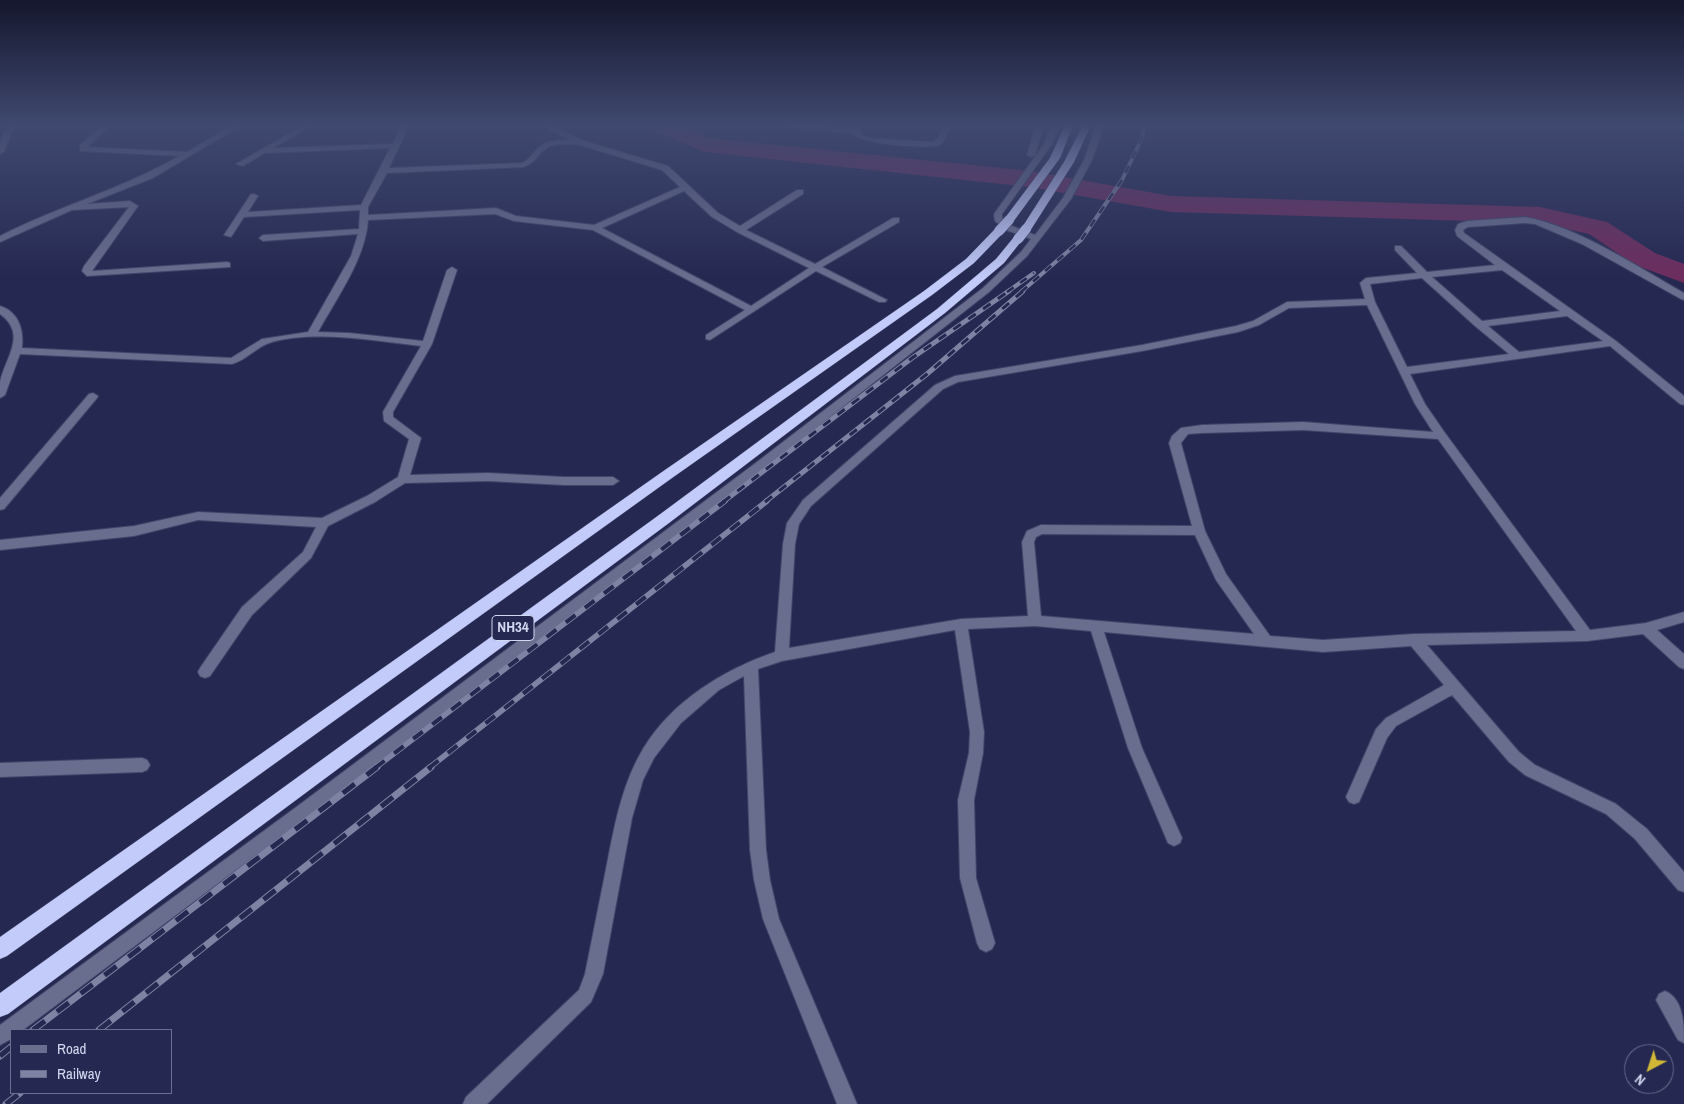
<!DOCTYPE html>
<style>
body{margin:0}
#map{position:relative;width:1684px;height:1104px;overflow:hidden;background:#252951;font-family:"Archivo Narrow",sans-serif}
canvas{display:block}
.legend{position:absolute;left:10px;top:1029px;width:162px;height:65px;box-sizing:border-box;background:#252951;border:1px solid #6a6f91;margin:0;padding:6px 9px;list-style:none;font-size:15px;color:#d2d7f0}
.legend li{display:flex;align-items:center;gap:10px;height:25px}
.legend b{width:25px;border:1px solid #6a6f91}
.north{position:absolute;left:1624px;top:1044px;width:50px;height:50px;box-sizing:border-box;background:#252951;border:1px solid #6a6f91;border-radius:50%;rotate:220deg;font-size:14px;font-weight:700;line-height:20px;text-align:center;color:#d2d7f0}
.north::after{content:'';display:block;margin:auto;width:18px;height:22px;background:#d1b736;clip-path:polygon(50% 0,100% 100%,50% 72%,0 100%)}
</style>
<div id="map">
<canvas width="1684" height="1104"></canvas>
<ul class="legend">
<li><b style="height:6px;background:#696e8e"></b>Road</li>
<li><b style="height:6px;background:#7e83a3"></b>Railway</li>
</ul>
<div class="north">N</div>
</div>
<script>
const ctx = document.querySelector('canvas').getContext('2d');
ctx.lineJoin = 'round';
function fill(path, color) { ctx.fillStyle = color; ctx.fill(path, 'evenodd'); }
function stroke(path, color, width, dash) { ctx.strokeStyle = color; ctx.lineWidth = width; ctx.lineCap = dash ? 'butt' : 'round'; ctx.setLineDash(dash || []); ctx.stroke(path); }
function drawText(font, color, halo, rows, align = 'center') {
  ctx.font = font + ' "Archivo Narrow",sans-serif'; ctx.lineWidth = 5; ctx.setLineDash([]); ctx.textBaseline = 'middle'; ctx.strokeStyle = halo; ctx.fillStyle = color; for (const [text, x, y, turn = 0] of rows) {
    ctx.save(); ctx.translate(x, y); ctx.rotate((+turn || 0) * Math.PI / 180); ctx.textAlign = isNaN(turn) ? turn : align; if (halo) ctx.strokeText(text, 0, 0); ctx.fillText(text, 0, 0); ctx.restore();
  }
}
fill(new Path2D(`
 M649 125H679L709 138 1030 171 1171 196 1540 207 1607 222 1655 253 1684 264V283L1635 265 1589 234 1540 223 1171 212 1030 187 704 152 652 130Z`), '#6d2d5e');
const minor = new Path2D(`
 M7 125H15L4 152 0 154V143Z
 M103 125H111L88 147 187 152 233 125H242L153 178 87 204 130 201 138 206 92 271 227 262 230 263V267L87 276 82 271 84 266 129 207 72 210 0 242V236C59 206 122 189 179 156L80 151V145Z
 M304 125H313L273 148 393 144 401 125H409L389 168 522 163C530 159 532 154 537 149 545 140 558 140 569 140L542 125H551L581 140 668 166 718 213 740 226 797 190H803V194L746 230 815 264 893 218H899V222L822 267 887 300 885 302H879L816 271 710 340 706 339V335L745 310 593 230 514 221 495 214 368 220C366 258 336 299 318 332L349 333 423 341 447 270 452 267 457 270 432 344 393 412V417L421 438 410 475 488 473 564 477H613L619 481 613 485H564L488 481 405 483 375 502 328 526 311 558 252 615 210 676 205 678 200 676 198 672 200 668 242 607 303 552 316 527 198 520 134 536 0 550V540L134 526 198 512 322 518 367 496 398 477 409 439 384 421 383 412 421 346C375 341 317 330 272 342 257 346 247 360 232 364L20 354 5 395 0 398C0 393 0 387 0 382 5 358 28 334 0 314V306C19 312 24 330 22 348L231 358 262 339 308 332 351 256 358 234 263 241 259 238 263 235 359 229 360 210 244 217 231 237 224 235 251 194H254L258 196 248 212 361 205 390 148 265 153 243 166 236 164ZM577 144 662 170 680 187 594 225 516 216 496 208 368 215V207L387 173 523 167C537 163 537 153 548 147 557 143 568 145 577 144ZM684 191 712 217 737 232 809 268 751 306 602 228Z
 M776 125H805L852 128V125H860C859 134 862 135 870 138L933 142 939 137 942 125H950L944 141C941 144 938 146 934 146 920 148 859 144 852 133L780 127Z
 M1036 125H1044L1035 155 1031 157 1027 155Z
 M1052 125H1060L1052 144 1002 214V218L1012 226 1035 235 1063 198 1084 160 1096 125H1104L1092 160 1071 199 1027 256 989 292 765 468 309 815 23 1030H11V1039L0 1045V1025L299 805 757 462 983 288 1021 252 1031 239 1006 230 995 221 994 214 1044 144Z
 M1525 217C1577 226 1638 267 1684 293V300L1681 299 1582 244 1535 224 1525 223 1468 227 1463 230 1464 233 1616 341 1684 396V405L1680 404 1610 346 1410 374 1425 404 1445 433 1590 630 1646 623 1684 612V622L1657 630 1684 654V669L1679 667 1643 634 1587 641 1427 645 1519 752 1535 765 1616 804 1647 829 1684 872V892L1678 890 1635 839 1606 814 1525 775 1509 762 1452 695 1396 726 1387 738 1359 802 1354 804 1349 802 1346 797 1376 729 1386 718 1444 685 1411 646 1323 652 1104 632 1142 748 1182 838 1180 843 1174 846 1168 843 1128 748 1091 631 1035 626 968 629 984 732 983 753 974 800 976 878 995 943 992 949 986 952 980 949 977 943 960 878 958 800 969 753 970 732 955 630 782 661 758 669 766 850 770 880 779 919 857 1104H837L763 919 754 880 750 850 744 676 719 690 681 723 654 758 643 780 632 818 603 974 591 1002 487 1104H463L466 1097 579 990 585 974C592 939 599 904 606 869 614 828 621 786 643 749 672 701 723 670 775 652L783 544 787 523 803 500 935 385 955 376 1142 345 1236 326 1253 321 1287 302 1365 299 1360 283 1366 278 1417 273 1395 250V246H1401L1427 272 1495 265 1457 236 1455 230 1458 224 1467 221ZM1502 270 1560 311 1482 321 1432 277ZM1422 278 1475 326 1509 354 1407 367 1375 302 1370 284ZM1367 305 1415 404 1433 432 1303 422 1202 425 1181 428 1172 436 1169 443 1192 526 1041 525 1027 531 1022 542 1028 616 961 619 789 648 795 544 799 524 811 506 943 389 958 382 1142 351 1238 332 1259 325 1289 308ZM1567 316 1603 341 1519 352 1488 326ZM1303 430 1438 439 1576 631 1414 634 1323 640 1270 636 1226 574 1205 531 1181 443 1188 434 1202 433ZM1042 534 1195 535 1216 580 1254 634 1041 616 1034 542 1036 537Z
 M93 393 98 396 97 398 4 509 0 510V498L89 394Z
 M142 758 147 760 150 765 147 770 142 772 0 777V763Z
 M1665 991C1684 999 1684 1025 1684 1043L1678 1040 1656 1000 1659 994Z`);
const highway = new Path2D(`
 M1065 125H1073L1060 158 1013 222H1005L1004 220 1005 218 1050 158Z
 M1083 125H1091L1074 162 1030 231H1022L1021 229 1064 162Z
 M999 228 1003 229 1004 231 1003 233 974 263 932 295 672 478 7 956 0 959V937L662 472 924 291 966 259 995 229Z
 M1018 236 1023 239 1004 263 945 313 669 523 8 1014 0 1017V993L659 515 937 309 996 259 1014 237Z`);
stroke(minor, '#41456a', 2);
stroke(highway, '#41456a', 1);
fill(minor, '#696e8e');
fill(highway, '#c3cbfa');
const railFar3 = new Path2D(`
 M1007 292 1034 273
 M1021 292 1081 240 1122 180 1143 136V125`);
const railFar2 = new Path2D(`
 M723 502 912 358 1009 291
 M765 502 927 374 1023 291`);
const railFar1 = new Path2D(`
 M375 768 725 501
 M429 768 767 501`);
const rail = new Path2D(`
 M33 1030 377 767
 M99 1030 431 767
 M0 1056 11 1047
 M6 1104 20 1093`);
stroke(railFar3, '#7e83a3', 4);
stroke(railFar2, '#7e83a3', 5);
stroke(railFar1, '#7e83a3', 5.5);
stroke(rail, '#7e83a3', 7);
stroke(railFar3, '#252951', 2.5, [8]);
stroke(railFar2, '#252951', 3, [9]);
stroke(railFar1, '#252951', 4, [12]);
stroke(rail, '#252951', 5, [15]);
const highwayBridge = new Path2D(`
 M999 231 1009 220
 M1018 239 1026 229`);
stroke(highwayBridge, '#41456a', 11, []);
stroke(highwayBridge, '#c3cbfa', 10);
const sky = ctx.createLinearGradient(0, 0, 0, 279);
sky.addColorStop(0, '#14172d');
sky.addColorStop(0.45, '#404970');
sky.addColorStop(1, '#40497000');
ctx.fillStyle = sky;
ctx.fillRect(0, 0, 1684, 279);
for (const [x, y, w] of [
 [513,628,42]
]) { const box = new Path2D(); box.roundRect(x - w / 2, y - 12.5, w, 25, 4); ctx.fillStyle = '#252951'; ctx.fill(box); stroke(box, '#d2d7f0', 1); }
drawText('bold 15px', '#d2d7f0', null, [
 ["NH34",513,628]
]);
</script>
